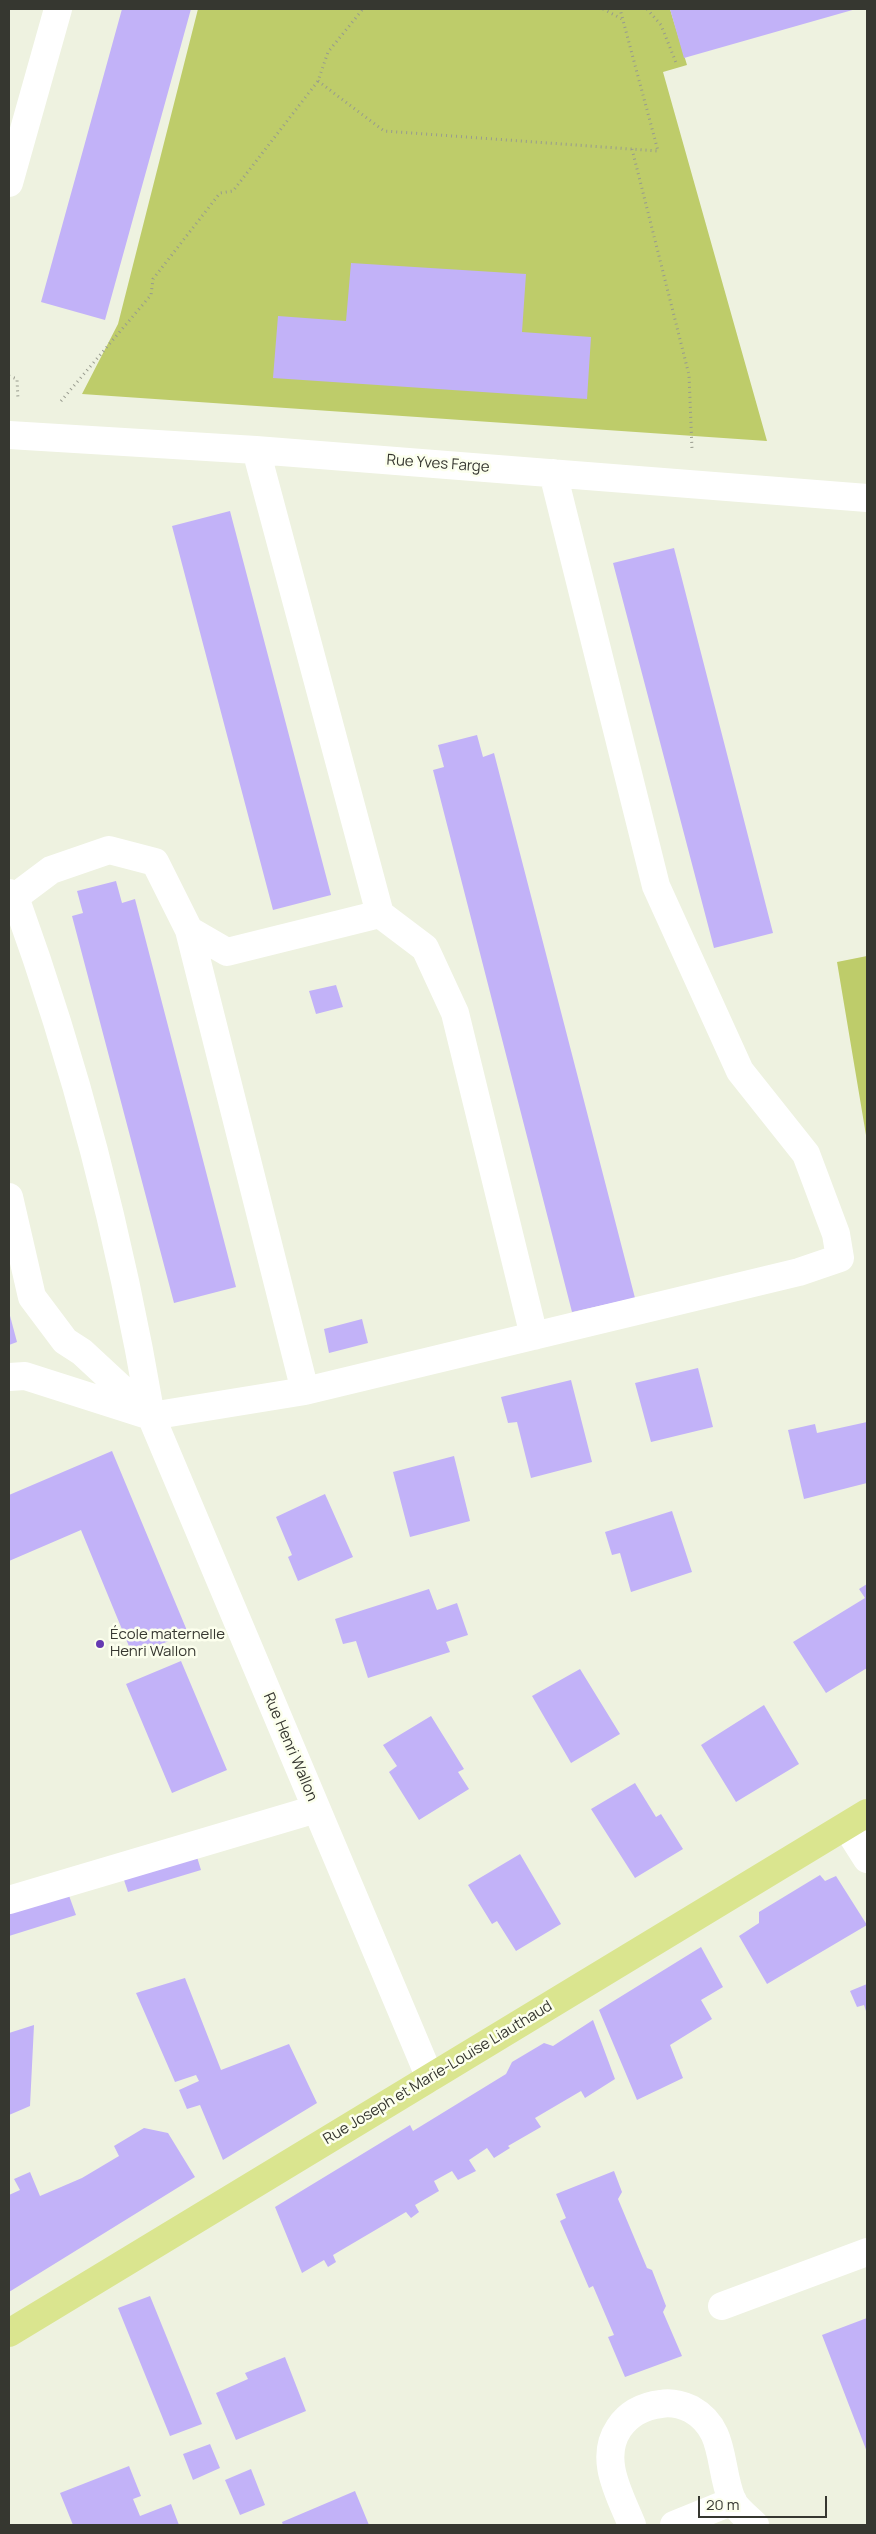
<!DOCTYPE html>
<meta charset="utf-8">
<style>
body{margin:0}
#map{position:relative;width:876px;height:2534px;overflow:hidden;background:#eef2e0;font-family:Manrope,sans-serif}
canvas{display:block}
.frame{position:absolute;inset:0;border:10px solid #363730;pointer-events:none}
.scale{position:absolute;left:698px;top:2496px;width:129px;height:22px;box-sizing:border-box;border:2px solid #363730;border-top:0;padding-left:6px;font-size:15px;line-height:18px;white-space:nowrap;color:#363730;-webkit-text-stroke:4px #fcffed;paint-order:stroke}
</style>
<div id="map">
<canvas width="876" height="2534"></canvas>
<div class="frame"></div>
<div class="scale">20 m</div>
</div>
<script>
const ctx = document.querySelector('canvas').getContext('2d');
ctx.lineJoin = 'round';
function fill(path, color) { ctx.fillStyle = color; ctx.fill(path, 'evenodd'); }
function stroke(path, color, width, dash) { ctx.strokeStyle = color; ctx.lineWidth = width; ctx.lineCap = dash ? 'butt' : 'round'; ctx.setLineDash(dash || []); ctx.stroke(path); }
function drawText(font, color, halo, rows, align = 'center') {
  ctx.font = font + ' Manrope,sans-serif'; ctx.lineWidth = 5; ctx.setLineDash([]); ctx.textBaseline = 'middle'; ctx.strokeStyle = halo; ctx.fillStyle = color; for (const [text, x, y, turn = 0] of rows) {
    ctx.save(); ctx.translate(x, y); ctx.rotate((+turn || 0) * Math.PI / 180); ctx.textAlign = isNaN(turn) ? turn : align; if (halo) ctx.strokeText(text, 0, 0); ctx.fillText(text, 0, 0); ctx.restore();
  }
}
fill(new Path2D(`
 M198 9H670L687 65 663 72 767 441 82 394 118 324Z
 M867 956V1141L837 962Z`), '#becc6a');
fill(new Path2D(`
 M122 9H191L105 320 41 302Z
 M670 9H856L684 58Z
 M351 263 526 274 522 332 591 337 587 399 273 378 278 316 346 321Z
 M230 511 331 895 273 910 172 526Z
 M674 548 773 933 714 948 613 563Z
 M477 735 483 757 494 753 635 1298 572 1312 433 770 444 767 438 745Z
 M116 881 122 903 135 899 236 1287 174 1303 72 916 83 913 77 891Z
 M336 985 343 1007 316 1014 309 991Z
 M9 1312 17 1342 9 1345Z
 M362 1319 368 1343 329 1353 324 1329Z
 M698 1368 713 1427 651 1442 635 1383Z
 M571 1380 592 1462 531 1478 517 1422 508 1423 501 1397Z
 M867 1422V1483L804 1499 788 1430 815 1424 817 1433Z
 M112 1451 188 1633 133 1656 81 1530 9 1561V1495Z
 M454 1456 470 1521 410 1537 393 1472Z
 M325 1494 353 1557 298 1581 288 1557 292 1555 276 1517Z
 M672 1511 692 1572 631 1592 620 1553 612 1555 605 1532Z
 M867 1584V1668L826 1693 793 1642 865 1598 859 1589Z
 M429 1589 437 1610 457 1603 468 1635 446 1642 450 1652 368 1678 356 1641 343 1644 335 1619Z
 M181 1661 227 1770 172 1793 126 1684Z
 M580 1669 620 1734 571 1763 532 1696Z
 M764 1705 799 1764 736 1802 701 1745Z
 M431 1716 464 1769 458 1772 469 1789 419 1820 389 1772 397 1766 383 1745Z
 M635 1783 656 1817 661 1814 683 1849 635 1878 591 1809Z
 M520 1854 561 1924 516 1951 497 1921 492 1924 468 1885Z
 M197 1857 201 1870 128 1892 122 1874Z
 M820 1875 825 1881 836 1876 867 1925 767 1984 739 1936 759 1923V1912Z
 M67 1890 76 1915 9 1936V1909Z
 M701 1947 723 1987 701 2000 712 2019 670 2045 683 2078 637 2100 599 2010Z
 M185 1978 221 2070 289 2044 317 2103 223 2160 200 2105 187 2109 179 2090 199 2081 196 2075 175 2082 136 1993Z
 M867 1984V2014L864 2005 857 2007 850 1991Z
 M593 2020 615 2079 585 2098 581 2091 535 2118 541 2127 508 2146 510 2148 494 2158 487 2148 469 2160 476 2171 458 2180 452 2171 434 2181 439 2191 415 2205 419 2212 411 2218 406 2212 333 2255 336 2262 328 2267 324 2260 302 2273 275 2207 410 2125 413 2131 506 2074 512 2062 544 2043 553 2046Z
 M34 2025 30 2106 9 2115V2033Z
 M144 2128 168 2133 195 2177 9 2292V2195L20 2190 14 2179 30 2172 40 2196 82 2178 119 2156 114 2146Z
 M614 2171 622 2192 618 2199 647 2268 652 2270 666 2306 663 2312 682 2356 625 2377 608 2337 614 2335 593 2286 589 2288 560 2221 566 2218 556 2194Z
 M150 2296 202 2424 170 2436 118 2308Z
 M867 2318V2452L822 2335Z
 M285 2357 306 2411 236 2440 216 2393 248 2379 245 2373Z
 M210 2444 220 2468 193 2480 183 2454Z
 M129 2466 141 2496 133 2499 140 2516 171 2504 179 2525H73L60 2493Z
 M251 2469 265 2505 240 2515 225 2480Z
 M355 2491 369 2525H283L282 2522Z`), '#c2b2f8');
stroke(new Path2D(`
 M603 9 622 19
 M647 9 661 25 677 65
 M318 81 384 131 658 151 620 9
 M632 149 689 375 692 449
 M9 376 17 379 18 400
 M61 401 151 295 153 279 220 193 233 191 318 81 328 52 363 9`), '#989b8e', 3, [1, 4]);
stroke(new Path2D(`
 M9 183 58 9
 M9 435 256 450 867 498
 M256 450 380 914 425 948 455 1013 534 1336
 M9 893 15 897C76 1065 121 1240 151 1416L305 1391 799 1272 840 1258 836 1234 806 1154 740 1071 656 886 553 473
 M15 897 51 870 109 850 155 862 189 930 227 952 380 914
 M189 930 305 1391
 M9 1197 32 1297 65 1341 82 1352 151 1416 430 2078
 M9 1377 25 1376 144 1414
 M846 1826 867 1859
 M9 1900 316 1809
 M722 2306 867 2252
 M632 2525C620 2495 598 2459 619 2428 629 2413 644 2406 661 2404 671 2402 682 2405 691 2409 727 2429 718 2467 732 2500 736 2509 748 2518 755 2525
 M674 2525 733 2501`), '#fff', 28);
stroke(new Path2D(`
 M9 2333 867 1813`), '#dae58f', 28);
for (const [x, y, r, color] of [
 [100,1644,5,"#653ab2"]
]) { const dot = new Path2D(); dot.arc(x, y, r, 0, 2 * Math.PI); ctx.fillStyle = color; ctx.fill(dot); stroke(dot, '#fcffed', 2); }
drawText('15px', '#363730', '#fcffed', [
 ["Rue Yves Farge",438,464,4],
 ["Rue Henri Wallon",290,1747,67],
 ["Rue Joseph et Marie-Louise Liauthaud",438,2073,-31]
]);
drawText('15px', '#363730', '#fcffed', [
 ["École maternelle",110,1635],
 ["Henri Wallon",110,1652]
], 'left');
</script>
